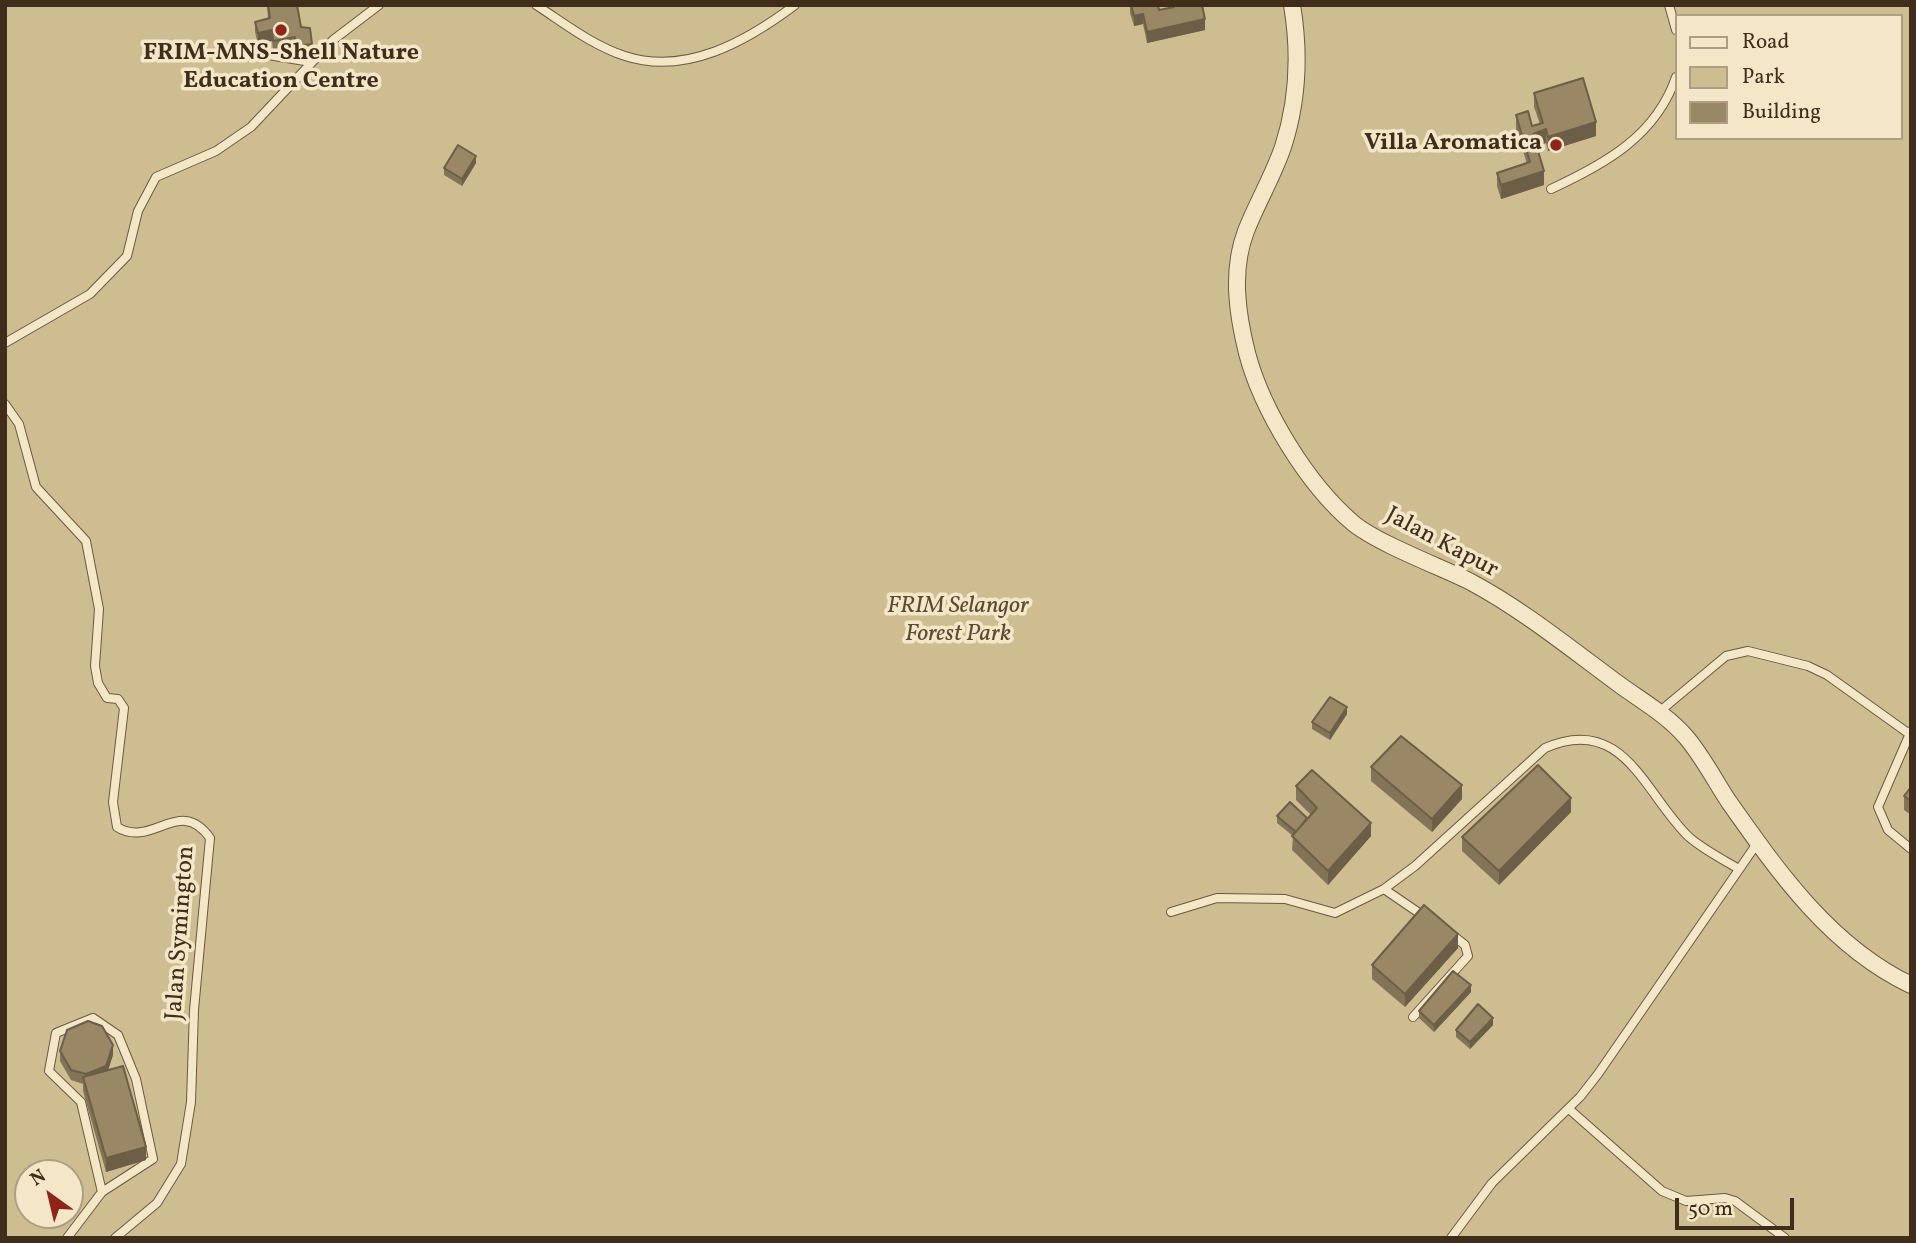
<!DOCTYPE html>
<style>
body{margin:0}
#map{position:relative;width:1916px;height:1243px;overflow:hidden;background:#ecdaaa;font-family:Vollkorn,serif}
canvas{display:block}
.frame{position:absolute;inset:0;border:7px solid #412d1b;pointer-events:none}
.legend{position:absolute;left:1675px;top:14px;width:228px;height:126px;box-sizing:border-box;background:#f3e7c8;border:2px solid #ac9d83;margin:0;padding:9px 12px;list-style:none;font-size:21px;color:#412d1b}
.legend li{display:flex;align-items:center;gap:14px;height:35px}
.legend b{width:35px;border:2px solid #ac9d83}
.north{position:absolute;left:14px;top:1159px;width:70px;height:70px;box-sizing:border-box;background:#f3e7c8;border:2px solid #ac9d83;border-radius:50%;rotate:326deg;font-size:19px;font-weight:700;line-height:28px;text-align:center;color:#412d1b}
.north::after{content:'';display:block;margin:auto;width:24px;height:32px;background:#8f2418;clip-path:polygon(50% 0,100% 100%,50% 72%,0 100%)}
.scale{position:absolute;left:1675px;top:1198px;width:119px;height:32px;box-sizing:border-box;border:4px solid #412d1b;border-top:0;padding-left:9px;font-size:21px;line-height:24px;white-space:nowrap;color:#412d1b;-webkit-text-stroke:5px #f3e7c8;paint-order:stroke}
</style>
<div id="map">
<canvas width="1916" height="1243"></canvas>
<div class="frame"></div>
<ul class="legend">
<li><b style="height:9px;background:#f3e7c8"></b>Road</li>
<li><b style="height:19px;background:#cfbd92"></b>Park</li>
<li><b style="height:19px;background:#9a8765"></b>Building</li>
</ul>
<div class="north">N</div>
<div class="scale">50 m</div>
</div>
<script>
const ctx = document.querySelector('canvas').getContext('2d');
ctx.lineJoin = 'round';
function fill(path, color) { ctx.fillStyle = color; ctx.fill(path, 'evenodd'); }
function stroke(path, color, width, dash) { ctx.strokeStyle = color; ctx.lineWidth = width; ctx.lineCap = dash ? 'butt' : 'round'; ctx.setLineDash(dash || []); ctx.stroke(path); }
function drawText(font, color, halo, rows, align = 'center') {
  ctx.font = font + ' Vollkorn,serif'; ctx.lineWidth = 7; ctx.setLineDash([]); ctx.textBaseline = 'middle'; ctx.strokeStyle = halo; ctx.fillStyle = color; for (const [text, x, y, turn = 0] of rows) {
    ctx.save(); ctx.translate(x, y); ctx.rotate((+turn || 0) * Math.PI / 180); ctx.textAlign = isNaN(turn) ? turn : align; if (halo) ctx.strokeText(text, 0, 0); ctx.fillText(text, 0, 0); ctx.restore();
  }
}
fill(new Path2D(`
 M5 5H1911V1238H5ZM1676 16H1900V138H1676ZM28 1173H70V1215H28Z`), '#cfbd92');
const lane = new Path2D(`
 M536 5C564 23 593 46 625 56 686 76 747 41 795 5
 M1669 5 1676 30
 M256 53 311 62
 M1551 189C1605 164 1656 136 1676 77
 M5 343 90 294 127 256 138 211 156 177 216 151 251 127 333 40 379 5
 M5 404 19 424 36 487 86 541 99 609 95 666 98 683 107 698 118 699 124 708 113 802 117 827C152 849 180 795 210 838L194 1010 191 1102 181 1164 157 1203 115 1238
 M1659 712 1726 656 1748 651 1808 666 1827 675 1908 733
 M1911 731 1878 807 1888 830 1911 849
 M1384 889 1425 917
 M1171 912 1217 898 1285 899 1335 913 1384 889 1415 866 1545 748C1624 713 1645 795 1689 837 1704 850 1722 859 1739 869
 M1413 1017 1468 956 1465 945 1451 934
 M1569 1109 1662 1191 1686 1201 1725 1198 1735 1201 1785 1238
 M67 1238 102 1192 153 1159 136 1079 118 1035 93 1018 56 1033 49 1071 81 1102 102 1192
 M1451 1238 1492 1183 1580 1097 1598 1074 1758 842`);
const street = new Path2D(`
 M1292 5C1300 53 1298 101 1283 147 1273 176 1257 203 1246 231 1231 270 1237 313 1247 353 1262 410 1307 484 1353 523 1377 543 1438 566 1469 581 1522 609 1571 649 1620 685 1642 701 1667 715 1686 737 1703 757 1715 781 1729 802 1779 873 1831 947 1911 985`);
stroke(lane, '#6c583f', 10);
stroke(street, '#6c583f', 18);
stroke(lane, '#f3e7c8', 8);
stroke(street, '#f3e7c8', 16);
fill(new Path2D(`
 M267 5H297L301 27 312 44V54L296 56 295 48 273 51 272 41 258 44 255 32V22L268 18Z
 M1130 5H1158L1159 10 1173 7V5H1202L1205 30 1147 43 1143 24 1134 26 1130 13Z
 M1534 93 1596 136 1548 151 1546 143 1537 146 1544 185 1501 199 1497 186V173L1527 164 1516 129V115L1532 126 1540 124 1534 107Z
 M476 163 462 186 444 175V168Z
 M1347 714 1330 740 1312 729V722Z
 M1371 767 1462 799 1432 832 1371 781Z
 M1296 786 1371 836 1328 885 1292 850 1293 836 1277 823V816L1307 820 1311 815 1296 800Z
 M1911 787V815L1904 810V796Z
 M1571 812 1499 885 1462 851V837Z
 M1458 948 1405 1007 1372 979V965Z
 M1471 992 1434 1032 1419 1018V1011Z
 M1493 1025 1470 1049 1456 1037V1030Z
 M60 1051 113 1055 108 1070 146 1160 106 1172 83 1091V1084L71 1080 60 1061Z`), '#847457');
fill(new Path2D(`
 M1143 14V24L1134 26V16Z
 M1205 19V30L1147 43V32Z
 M272 30V41L258 44V33Z
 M1596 122V136L1548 151V137Z
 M1546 129V143L1533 147V134Z
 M476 156V163L462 186V179Z
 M1544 171V185L1501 199V185Z
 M1347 707V714L1330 740V733Z
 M1462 785V799L1432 832V819Z
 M1571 798V812L1499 885V871Z
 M1371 823V836L1328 885V871Z
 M1458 934V948L1405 1007V994Z
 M1471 985V992L1434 1032V1025Z
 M1493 1018V1025L1470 1049V1042Z
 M113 1045V1055L106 1076 86 1085V1074Z
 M146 1147V1160L106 1172V1158Z`), '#6c5e47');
const building = new Path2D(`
 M268 5H297L301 27 310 28 312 44 296 46 295 37 273 41 272 30 258 33 255 22 270 18Z
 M1131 5H1158L1159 10 1174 7 1173 5H1202L1205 19 1147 32 1143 14 1134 16Z
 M1583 78 1596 122 1548 137 1546 129 1533 134 1544 171 1501 185 1497 173 1530 162 1516 115 1528 111 1532 126 1543 123 1534 93Z
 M458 145 476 156 462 179 444 168Z
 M1330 697 1347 707 1330 733 1312 722Z
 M1401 736 1462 785 1432 819 1371 767Z
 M1538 765 1571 798 1499 871 1462 837Z
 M1312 770 1371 823 1328 871 1292 836 1317 808 1296 786Z
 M1911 787V801L1904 796Z
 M1290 802 1307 818 1296 832 1277 816Z
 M1424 905 1458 934 1405 994 1372 965Z
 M1453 971 1471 985 1434 1025 1419 1011Z
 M1478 1004 1493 1018 1470 1042 1456 1030Z
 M88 1021 102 1026 113 1045 106 1066 86 1074 71 1070 60 1051 67 1030Z
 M123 1066 146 1147 106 1158 83 1077Z`);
fill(building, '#9a8765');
stroke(building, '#6c5e47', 2);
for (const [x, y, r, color] of [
 [281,30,7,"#8f2418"],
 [1556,145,7,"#8f2418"]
]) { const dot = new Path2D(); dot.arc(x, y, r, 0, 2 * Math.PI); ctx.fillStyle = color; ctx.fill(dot); stroke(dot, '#f3e7c8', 2.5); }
drawText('bold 24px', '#412d1b', '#f3e7c8', [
 ["FRIM-MNS-Shell Nature",281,55],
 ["Education Centre",281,83],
 ["Villa Aromatica",1542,145,"right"]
]);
drawText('24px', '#412d1b', '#f3e7c8', [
 ["Jalan Kapur",1441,544,28],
 ["Jalan Symington",182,933,-86]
]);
drawText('italic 24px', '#5d4a33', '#f3e7c8', [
 ["FRIM Selangor",958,608],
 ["Forest Park",958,636]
]);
</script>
